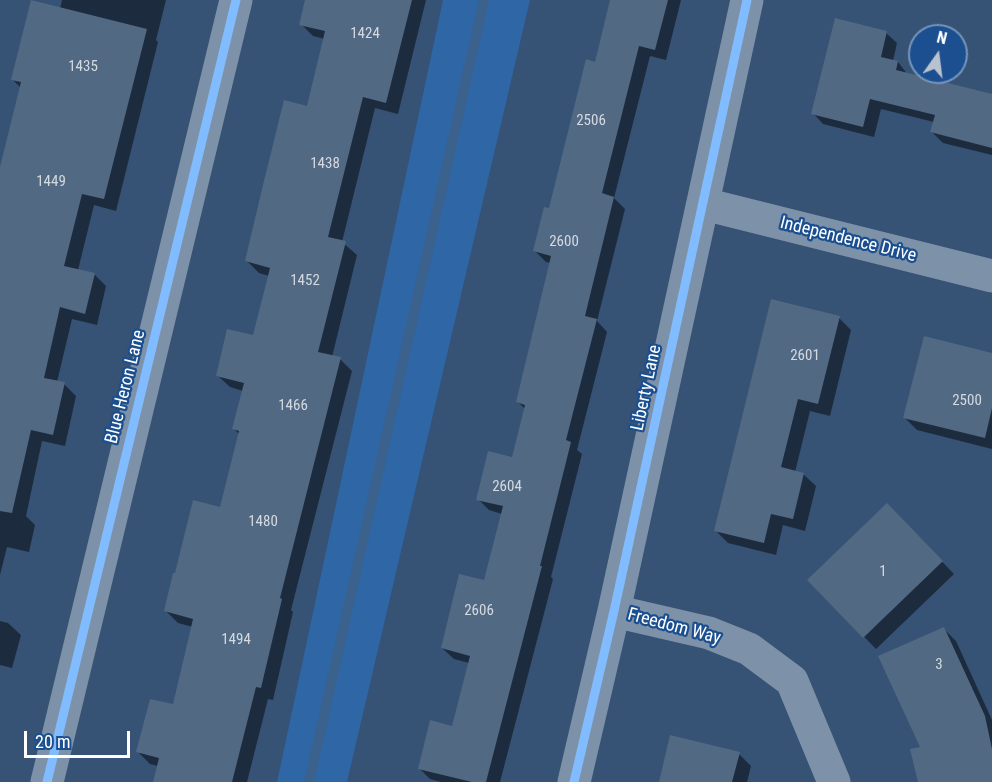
<!DOCTYPE html>
<style>
body{margin:0}
#map{position:relative;width:992px;height:782px;overflow:hidden;background:#365274;font-family:"Roboto Condensed",sans-serif}
canvas{display:block}
.north{position:absolute;left:908px;top:24px;width:60px;height:60px;box-sizing:border-box;background:#1b4f8f;border:2px solid #7695bc;border-radius:50%;rotate:14deg;font-size:16px;font-weight:700;line-height:24px;text-align:center;color:#fff}
.north::after{content:'';display:block;margin:auto;width:21px;height:27px;background:#b9c2ce;clip-path:polygon(50% 0,100% 100%,50% 72%,0 100%)}
.scale{position:absolute;left:24px;top:731px;width:106px;height:27px;box-sizing:border-box;border:3px solid #fff;border-top:0;padding-left:8px;font-size:18px;line-height:21px;white-space:nowrap;color:#fff;-webkit-text-stroke:4px #1b4f8f;paint-order:stroke}
</style>
<div id="map">
<canvas width="992" height="782"></canvas>
<div class="north">N</div>
<div class="scale">20 m</div>
</div>
<script>
const ctx = document.querySelector('canvas').getContext('2d');
ctx.lineJoin = 'round';
function fill(path, color) { ctx.fillStyle = color; ctx.fill(path, 'evenodd'); }
function stroke(path, color, width, dash) { ctx.strokeStyle = color; ctx.lineWidth = width; ctx.lineCap = dash ? 'butt' : 'round'; ctx.setLineDash(dash || []); ctx.stroke(path); }
function drawText(font, color, halo, rows, align = 'center') {
  ctx.font = font + ' "Roboto Condensed",sans-serif'; ctx.lineWidth = 4.5; ctx.setLineDash([]); ctx.textBaseline = 'middle'; ctx.strokeStyle = halo; ctx.fillStyle = color; for (const [text, x, y, turn = 0] of rows) {
    ctx.save(); ctx.translate(x, y); ctx.rotate((+turn || 0) * Math.PI / 180); ctx.textAlign = isNaN(turn) ? turn : align; if (halo) ctx.strokeText(text, 0, 0); ctx.fillText(text, 0, 0); ctx.restore();
  }
}
fill(new Path2D(`
 M443 0H530L347 782H277Z`), '#2f66a5');
fill(new Path2D(`
 M62 0H166L156 40 158 42 116 211 94 205 78 270 94 274 106 286 97 325 72 319 57 382 64 384 76 396 65 446 42 441 26 516 35 525 29 552 7 547 0 575V177L21 88 12 79 60 9Z
 M307 0H426L398 114 375 108 342 242 357 255 332 357 340 359 352 371 291 610 293 612 273 700 268 699 247 782H154L158 766 150 764 138 752 174 706 193 627 178 623 166 611 221 508 239 434 234 429 243 391 230 387 217 375 254 337 269 276 259 273 247 261 308 108 325 39 313 36 301 24Z
 M612 0H681L666 60 650 56 614 198 625 209 597 321 607 332 577 450 582 454 551 577 553 579 500 782H441L430 779 419 768 453 728 469 663 454 659 442 648 485 582 502 514 489 510 478 499 514 459 526 410 518 402 551 263 546 262 535 251 550 210 596 63Z
 M886 33 897 43 893 61 898 62 908 75 992 96V155L943 143 932 132 934 122 881 109 874 137 823 124 813 113Z
 M839 318 851 330 830 416 810 411 795 472 803 474 816 486 805 531 783 525 776 555 728 543 716 531Z
 M992 355V449L917 430 905 418Z
 M887 505 954 574 876 649 809 580Z
 M0 621 8 623 21 635 12 668 0 665Z
 M944 629 956 641 992 720V782H919L922 748Z
 M739 754 751 766 747 782H660Z`), '#0007');
stroke(new Path2D(`
 M309 782 484 0`), '#3b618d', 10);
fill(new Path2D(`
 M31 0 147 29 104 199 82 194 64 266 95 273 85 314 60 307 44 378 65 382 53 435 31 430 12 513 0 511V167L21 82 11 80Z
 M305 0H412L386 103 363 97 328 237 346 241 318 352 341 357 280 598 282 599 261 688 256 687 232 782H153L159 758 136 752 150 699 173 704 193 619 164 611 173 573H175L193 500 220 507 239 431 232 429 244 383 216 376 227 329 253 335 270 268 245 261 263 185 284 100 307 106 325 31 299 25Z
 M610 0H668L655 50 639 46 602 193 614 197 585 316 597 319 566 440 571 442 540 566H542L486 782H472L418 769 430 720 452 726 470 656 441 648 459 574 484 580 503 506 476 500 488 451 512 457 525 405 516 402 551 256 533 251 544 207 549 208 586 59 595 62Z
 M835 18 887 31 881 57 898 61 896 70 992 94V148L930 132 935 115 870 99 863 127 811 114Z
 M771 299 840 316 818 404 798 399 781 467 804 473 793 519 771 514 764 543 714 531Z
 M924 336 992 353V408L985 438 903 418Z
 M887 503 943 561 863 638 807 580Z
 M944 627 985 716 992 749V782H918L910 749 920 747 878 656Z
 M670 735 740 752 732 782H659Z`), '#526984');
stroke(new Path2D(`
 M704 204 992 276
 M614 611 709 633 749 649 792 681 834 782
 M47 782 236 0
 M574 782 614 611 747 0`), '#7d92a8', 33);
stroke(new Path2D(`
 M47 782 236 0
 M574 782 614 611 747 0`), '#80bcff', 9);
drawText('15px', '#d4dae0', null, [
 ["1424",365,34],
 ["1435",83,67],
 ["2506",591,121],
 ["1438",325,164],
 ["1449",51,182],
 ["2600",564,242],
 ["1452",305,281],
 ["2601",805,356],
 ["2500",967,401],
 ["1466",293,406],
 ["2604",507,487],
 ["1480",263,522],
 ["1",883,572],
 ["2606",479,611],
 ["1494",236,640],
 ["3",939,665]
]);
drawText('18px', '#fff', '#1b4f8f', [
 ["Independence Drive",848,240,14],
 ["Blue Heron Lane",126,387,-76],
 ["Liberty Lane",647,388,-78],
 ["Freedom Way",674,627,15]
]);
</script>
